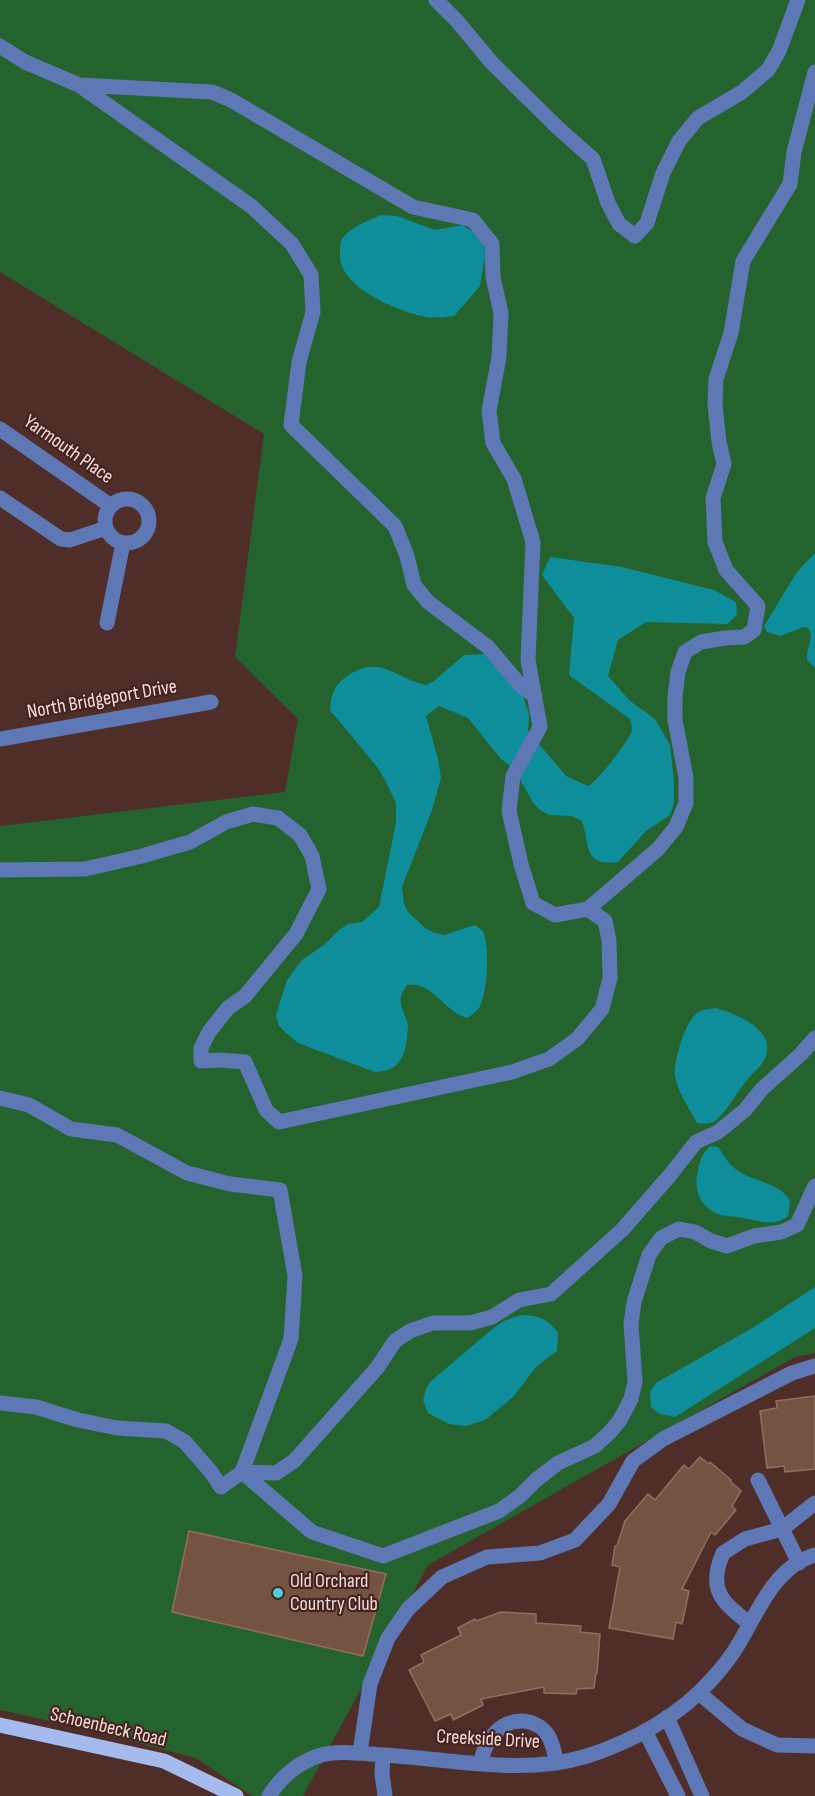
<!DOCTYPE html>
<style>
body{margin:0}
canvas{display:block;background:#4f2d29}
</style>
<canvas width="815" height="1796"></canvas>
<script>
const ctx = document.querySelector('canvas').getContext('2d');
ctx.lineJoin = 'round';
function fill(path, color) { ctx.fillStyle = color; ctx.fill(path, 'evenodd'); }
function stroke(path, color, width, dash) { ctx.strokeStyle = color; ctx.lineWidth = width; ctx.lineCap = dash ? 'butt' : 'round'; ctx.setLineDash(dash || []); ctx.stroke(path); }
function drawText(font, color, halo, rows, align = 'center') {
  ctx.font = font + ' "Sofia Sans Condensed",sans-serif'; ctx.lineWidth = 4.5; ctx.setLineDash([]); ctx.textBaseline = 'middle'; ctx.strokeStyle = halo; ctx.fillStyle = color; for (const [text, x, y, turn = 0] of rows) {
    ctx.save(); ctx.translate(x, y); ctx.rotate((+turn || 0) * Math.PI / 180); ctx.textAlign = isNaN(turn) ? turn : align; if (halo) ctx.strokeText(text, 0, 0); ctx.fillText(text, 0, 0); ctx.restore();
  }
}
fill(new Path2D(`
 M0 0H815V1353L795 1357 428 1565 303 1796H252L196 1758 78 1727 0 1710V826L285 792 298 719 235 657 264 434 0 272Z`), '#25632e');
fill(new Path2D(`
 M381 215 397 216 435 230 463 225 476 234 483 242 485 256 480 286 454 316C444 317 431 319 422 316 395 310 337 286 340 253 340 249 340 243 342 239 350 227 368 221 381 215Z
 M815 553V668L807 660C806 648 815 639 808 628L804 627 780 636 767 632 764 626 797 572Z
 M550 557 622 567 714 590 736 602 737 615 727 624 646 622 618 640 608 676 630 701 655 719 670 745 674 782V803L670 815 646 831 618 862C583 866 590 846 582 821L572 816 549 815 540 810 534 804 514 769 501 759 468 718 439 706 426 716 438 759 441 778 432 810 402 887 404 904 408 912 425 928 435 933 444 935 475 925 483 931C490 947 488 992 479 1008 476 1012 471 1015 468 1018 443 1012 434 981 407 985 394 1003 404 1007 408 1025 408 1029 407 1034 407 1039 404 1060 397 1071 375 1072L298 1043 285 1032 279 1026 276 1015 287 980 302 960 324 945 340 929 349 924 362 922 379 907 396 823V803L387 784 378 768 330 710C331 696 333 686 346 677 380 653 393 678 426 685L434 681 464 655 488 654 523 696 529 714 528 731 566 776 588 786C598 781 626 744 631 733 633 729 631 724 630 719L569 675 574 618 542 575Z
 M715 1008C734 1012 776 1030 766 1056 762 1067 753 1072 746 1081 738 1091 725 1114 715 1121 710 1124 703 1124 697 1123 689 1108 678 1092 675 1076 673 1062 685 1022 697 1013 701 1010 708 1009 715 1008Z
 M710 1146 718 1147C723 1153 727 1162 733 1167 749 1182 780 1181 790 1201L788 1216C775 1227 759 1221 744 1218 737 1216 728 1217 721 1215 700 1208 693 1190 698 1170 700 1160 703 1153 710 1146Z
 M815 1287V1328L675 1417 660 1414 651 1407 650 1392 656 1383 754 1327Z
 M521 1315C538 1315 549 1319 558 1333L557 1351 536 1367 513 1397 485 1420 466 1426 449 1424 428 1413 423 1400 426 1389 431 1381 495 1327 506 1320Z`), '#0e8e9b');
const building = new Path2D(`
 M815 1396V1469L785 1472 784 1466 767 1468 760 1411 777 1408 776 1401Z
 M700 1457 709 1464 710 1462 731 1480 730 1481 741 1491 732 1506 736 1510 715 1535 711 1532 682 1589 689 1591 682 1624 676 1622 673 1639 609 1628 620 1567 612 1565 615 1546H617L625 1521 648 1494 655 1500 684 1465 689 1469Z
 M189 1531 386 1574 363 1656 172 1612Z
 M501 1612 536 1614V1623L581 1626 580 1632 600 1634 597 1673H596L594 1688 577 1689 576 1694 544 1693V1687L481 1699 483 1705 453 1720 451 1714 435 1721 409 1670 424 1662 421 1655 461 1635 458 1628 475 1619 476 1621Z`);
fill(building, '#755343');
stroke(building, '#916e5d', 1.5);
stroke(new Path2D(`
 M436 0 457 21 492 63 557 127 593 159 608 203 619 224 635 236 647 223 663 173 679 141 698 118 742 92 768 70 779 51 798 0
 M0 46 25 62 79 85 212 92 231 100 413 207 473 220 492 244 493 277 501 313 499 357 489 411 493 443 514 479 533 542 528 660 540 727 513 776 509 811 521 864 533 903 555 915 588 909 605 921 609 940 610 978 602 1009 577 1039 549 1059 512 1072 279 1122 266 1110 245 1062 221 1060 201 1061V1048L209 1032 228 1008 245 996 296 934 319 889 312 856 300 835 278 818 253 814 226 822 190 842 142 856 85 869 0 870
 M79 85 251 206 292 244 311 275 313 312 299 362 291 425 395 526 407 556 414 585 428 602 488 647 521 686 535 696
 M0 429 111 506
 M0 498 61 539 70 540 106 528
 M105 521a22 22 0 1 1 44 0a22 22 0 1 1-44 0Z
 M107 623 123 543
 M0 739 211 702
 M588 909 658 849 676 827 686 803V778L675 720V697L678 672 685 652 701 642 725 638 744 637 754 630 758 606 726 570 715 542 713 498 724 464 719 442 715 404 716 379 731 333 743 261 790 184 794 152 815 72
 M0 1098 29 1105 71 1129 117 1135 187 1173 230 1184 280 1190 295 1276 291 1339 242 1472 312 1532 383 1556 499 1511 520 1496 536 1480 558 1463 595 1446 610 1432 620 1420 631 1399 635 1382 631 1324 634 1302 649 1255 661 1238 679 1229 695 1232 711 1241 727 1246 754 1236 781 1232 797 1225 815 1186
 M0 1403 36 1407 78 1420 117 1428 166 1431 185 1442 211 1472 221 1487 242 1472 276 1473 294 1461 377 1368 395 1341 410 1331 433 1323H470L492 1317 519 1300 551 1294 622 1230 671 1174 696 1142 718 1132 745 1110 762 1089 801 1054 815 1038
 M758 1480 799 1563
 M750 1624C722 1602 707 1590 723 1553L745 1539 782 1529 815 1503
 M699 1693 742 1729 777 1745 815 1746
 M667 1717 702 1796
 M645 1731 678 1796
 M360 1753 370 1684 388 1638 408 1609 442 1577 487 1557 540 1553 575 1540 609 1504 633 1461 663 1439 792 1373 815 1366
 M383 1755 382 1774 385 1796
 M480 1764C483 1753 486 1743 494 1734 510 1715 539 1717 550 1739 553 1746 555 1755 557 1763
 M269 1796C281 1777 299 1762 321 1755 340 1750 365 1754 384 1755 451 1759 522 1776 587 1756 634 1741 681 1715 713 1678 722 1668 731 1657 738 1645 758 1612 774 1567 815 1555`), '#5e78b6', 15);
stroke(new Path2D(`
 M0 1725 164 1761 236 1796`), '#a5bbee', 15);
for (const [x, y, r, color] of [
 [278,1593,6,"#52cbd9"]
]) { const dot = new Path2D(); dot.arc(x, y, r, 0, 2 * Math.PI); ctx.fillStyle = color; ctx.fill(dot); stroke(dot, '#442320', 2); }
drawText('20px', '#f3dcd9', '#442320', [
 ["Yarmouth Place",68,450,35],
 ["North Bridgeport Drive",102,700,-10],
 ["Schoenbeck Road",108,1728,13],
 ["Creekside Drive",488,1740,3]
]);
drawText('20px', '#f3dcd9', '#442320', [
 ["Old Orchard",290,1582],
 ["Country Club",290,1605]
], 'left');
</script>
